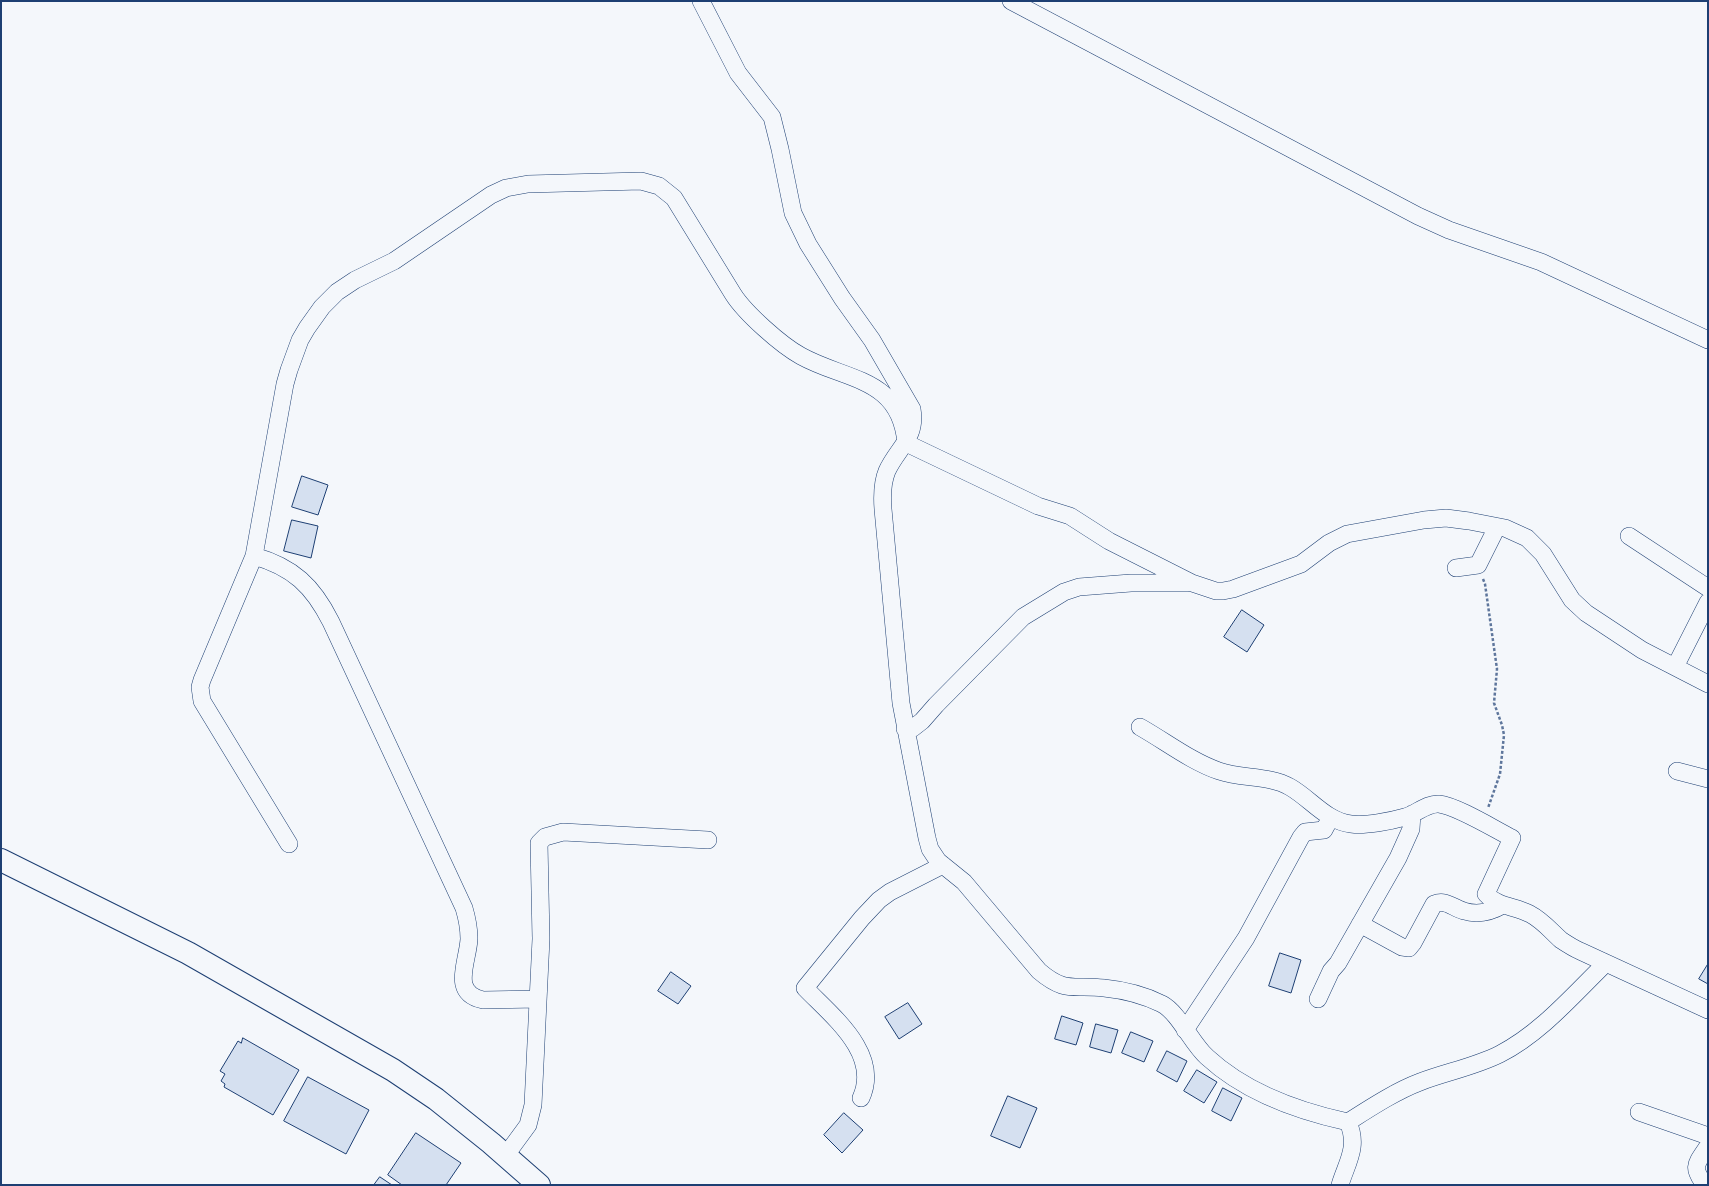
<!DOCTYPE html>
<style>
body{margin:0}
#map{position:relative;width:1709px;height:1186px;overflow:hidden;background:#f4f7fb;font-family:Merriweather,serif}
canvas{display:block}
.frame{position:absolute;inset:0;border:2px solid #1d3f73;pointer-events:none}
</style>
<div id="map">
<canvas width="1709" height="1186"></canvas>
<div class="frame"></div>
</div>
<script>
const ctx = document.querySelector('canvas').getContext('2d');
ctx.lineJoin = 'round';
function fill(path, color) { ctx.fillStyle = color; ctx.fill(path, 'evenodd'); }
function stroke(path, color, width, dash) { ctx.strokeStyle = color; ctx.lineWidth = width; ctx.lineCap = dash ? 'butt' : 'round'; ctx.setLineDash(dash || []); ctx.stroke(path); }
const building = new Path2D(`
 M302 476 328 485 318 515 292 507Z
 M292 520 318 526 311 558 284 551Z
 M1242 610 1264 625 1247 652 1224 637Z
 M1280 953 1301 960 1291 993 1269 986Z
 M1708 964V984L1699 979Z
 M671 972 691 986 678 1004 658 991Z
 M908 1003 922 1024 899 1039 885 1017Z
 M1062 1016 1083 1023 1076 1045 1055 1039Z
 M1096 1024 1118 1030 1111 1053 1090 1047Z
 M1131 1032 1153 1041 1144 1062 1122 1053Z
 M243 1038 299 1070 273 1115 224 1087 225 1084 221 1081 225 1074 220 1071 238 1041 241 1043Z
 M1167 1051 1187 1061 1177 1082 1157 1071Z
 M1197 1070 1217 1082 1204 1103 1184 1091Z
 M308 1077 369 1110 346 1154 284 1121Z
 M1223 1088 1242 1098 1231 1121 1212 1111Z
 M1008 1096 1037 1108 1020 1148 991 1136Z
 M844 1113 863 1130 842 1153 824 1135Z
 M416 1133 461 1163 446 1185H402L388 1175Z
 M380 1177 392 1185H374Z`);
fill(building, '#d5e0f0');
stroke(building, '#1d3f73', 1);
const minor = new Path2D(`
 M701 1 738 73 772 117 780 149 793 213 808 244 842 298 872 340 912 409C917 438 898 447 887 471 882 483 882 496 883 509L901 703 927 838 930 849 938 861 964 882 1039 971C1066 994 1073 984 1104 988 1124 990 1144 995 1162 1004 1179 1013 1192 1044 1207 1057 1246 1093 1297 1111 1348 1122 1370 1108 1396 1091 1420 1082 1446 1072 1474 1067 1500 1054 1541 1033 1573 995 1606 963
 M1011 1 1418 216 1449 230 1541 262 1708 340
 M1629 536 1708 588
 M254 556C293 567 313 586 331 622L464 908C467 918 469 928 469 939 468 962 450 993 483 1000L538 999
 M1456 568 1478 565 1497 527
 M1675 667 1708 602
 M1140 727C1165 741 1192 762 1219 771 1242 779 1269 775 1290 787 1311 799 1326 821 1351 824 1366 826 1391 821 1405 817 1416 814 1427 803 1439 804 1457 806 1494 829 1512 838L1486 894C1498 907 1515 906 1530 914 1542 920 1551 931 1561 940 1567 944 1573 948 1580 951L1708 1010
 M905 729 913 728 922 721 936 705 1023 617 1064 592 1079 587 1131 583H1188
 M1677 771 1708 779
 M289 844 202 701 200 687 202 680 254 556 285 384 289 370 300 340 307 328 322 307 337 292 355 280 394 261 491 195 506 188 528 184 641 181 659 186 674 198 733 294C745 313 781 345 801 356 846 381 900 377 906 443L1038 506 1070 516 1109 541 1192 583 1216 591H1223L1233 589 1301 564 1329 543 1347 534 1424 520 1446 518 1469 521 1505 528 1527 538 1543 554 1572 600 1586 613 1642 650 1708 684
 M1360 924 1402 947 1409 948 1413 943 1434 904C1446 899 1453 908 1464 911 1477 915 1491 912 1503 905
 M1318 999 1331 971 1338 963 1398 858 1411 829 1412 814
 M1185 1030 1246 938 1301 837 1305 832 1324 830 1331 817
 M861 1098C881 1054 833 1017 805 988L862 918 879 900 890 892 943 865
 M1639 1112 1708 1136
 M506 1155 528 1125 533 1105 541 939 539 843 545 837 563 832 708 840
 M1340 1185C1347 1162 1359 1147 1348 1122
 M1705 1185C1691 1167 1696 1164 1708 1146`);
const major = new Path2D(`
 M1 860 188 953 393 1070 436 1099 491 1143 539 1185`);
stroke(minor, '#1d3f73', 18);
stroke(major, '#1d3f73', 24);
stroke(new Path2D(`
 M1483 579 1485 584 1497 669 1494 703 1502 725 1504 735 1500 774 1488 808`), '#5e769c', 2.5, [3, 2]);
stroke(minor, '#f4f7fb', 17);
stroke(major, '#f4f7fb', 22);
</script>
